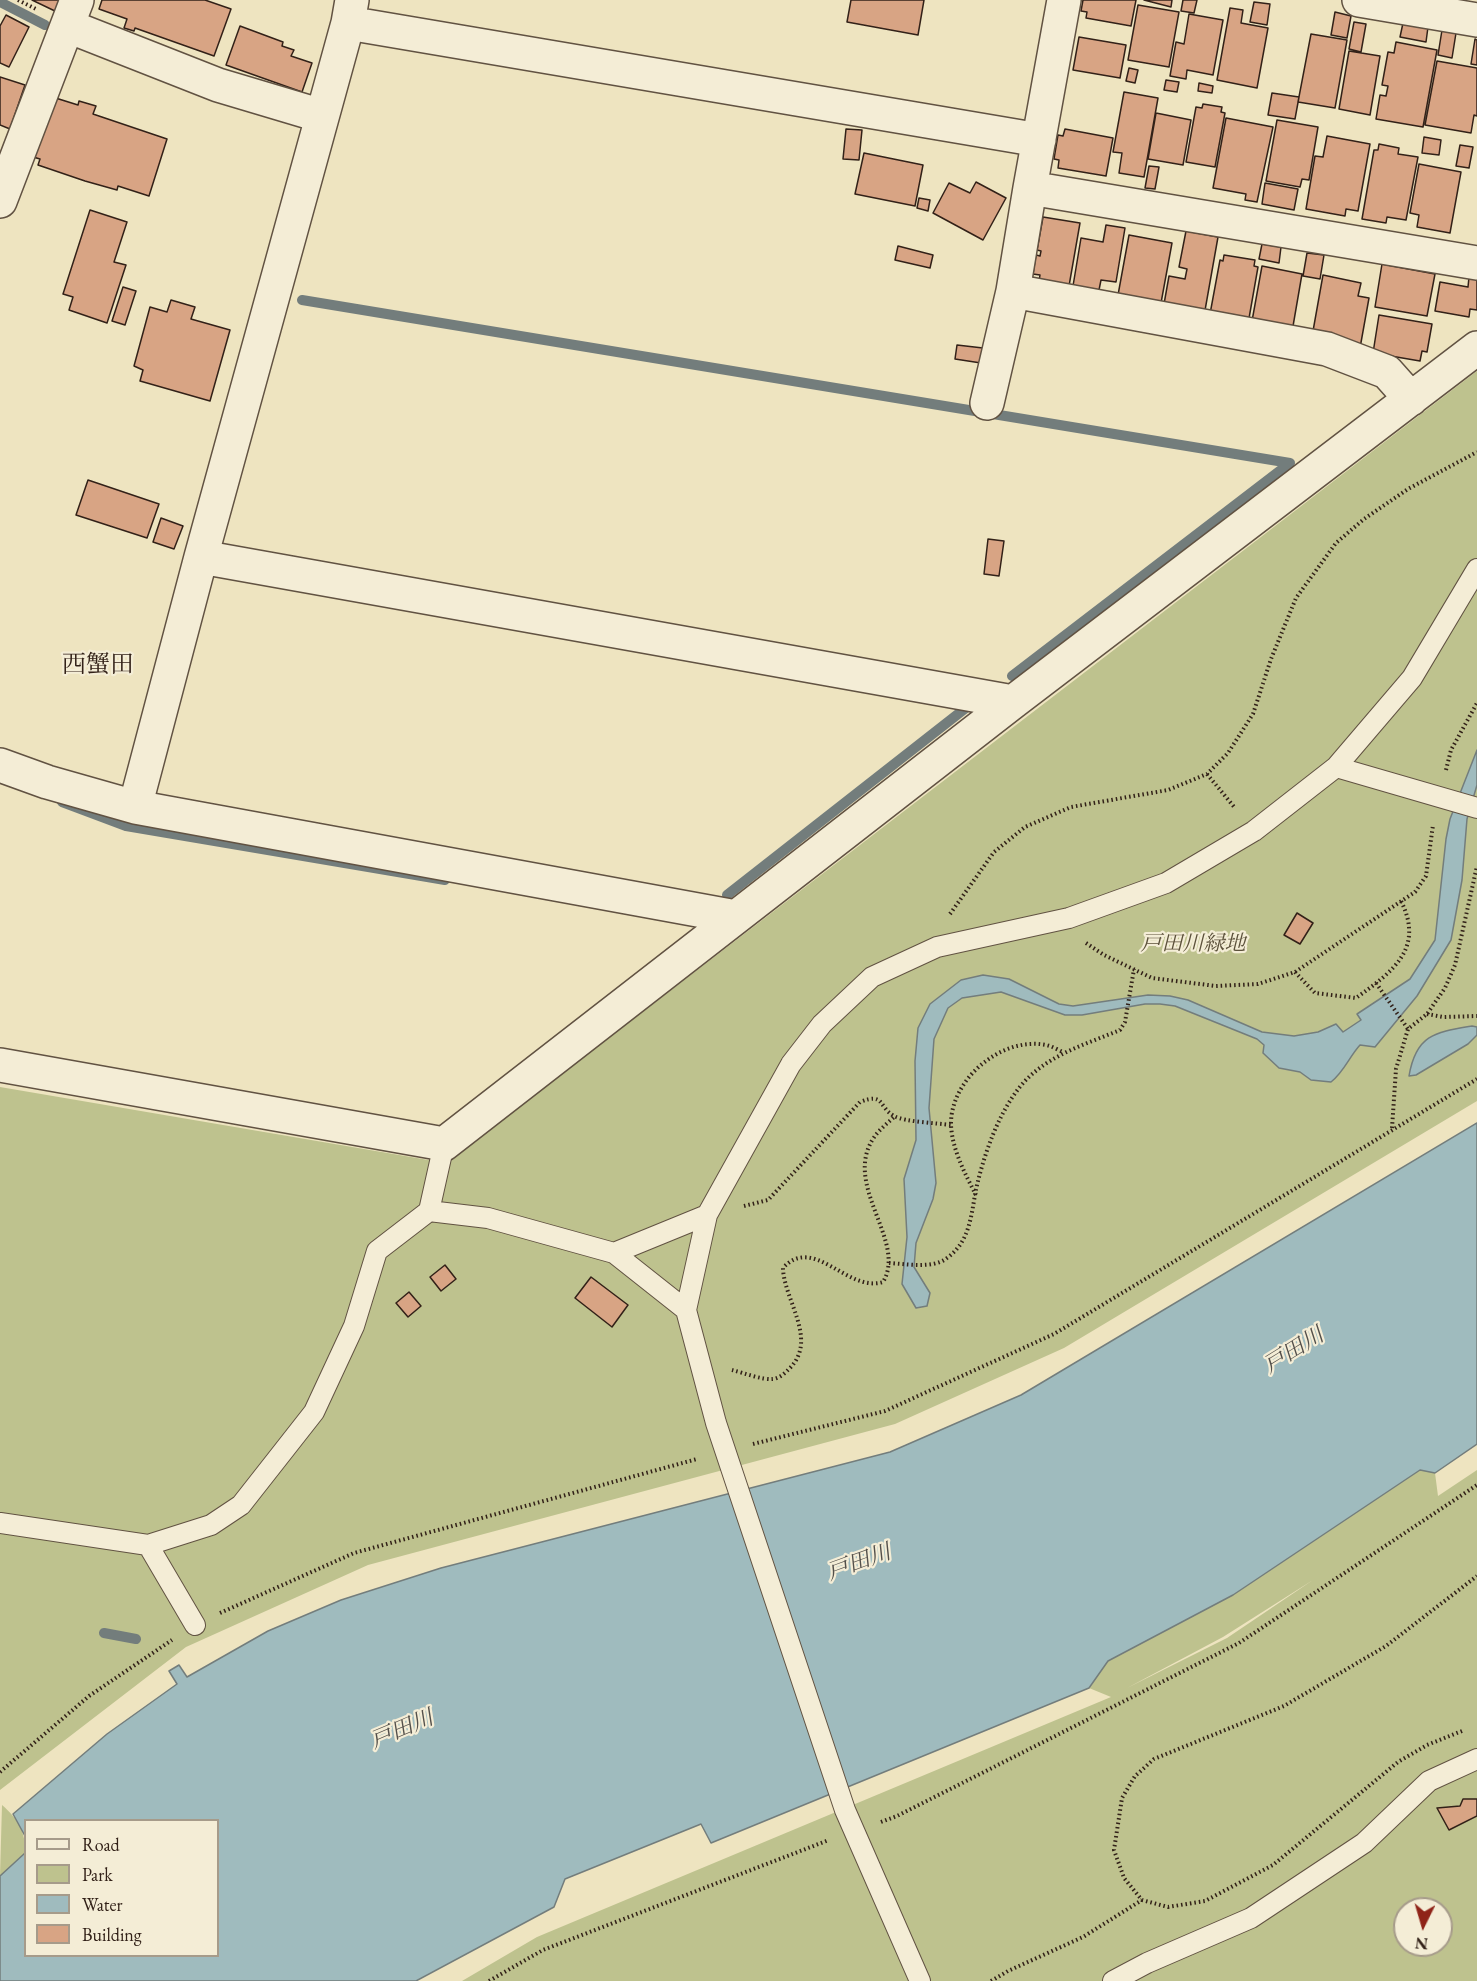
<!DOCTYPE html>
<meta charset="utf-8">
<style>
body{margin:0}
#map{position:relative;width:1477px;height:1981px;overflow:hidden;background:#eee4c0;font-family:"EB Garamond",serif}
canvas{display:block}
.legend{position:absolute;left:24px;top:1819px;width:195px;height:138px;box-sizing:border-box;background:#f4edd6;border:2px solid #a69b8a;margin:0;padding:8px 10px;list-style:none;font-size:18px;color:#322118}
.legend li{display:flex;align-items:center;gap:12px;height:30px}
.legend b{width:30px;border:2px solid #a69b8a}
.north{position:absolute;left:1393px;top:1897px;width:60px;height:60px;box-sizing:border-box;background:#f4edd6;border:2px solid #a69b8a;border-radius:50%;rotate:185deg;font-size:16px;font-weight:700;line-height:24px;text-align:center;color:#322118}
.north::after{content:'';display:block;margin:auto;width:21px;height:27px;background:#8f2418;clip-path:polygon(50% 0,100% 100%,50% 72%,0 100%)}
</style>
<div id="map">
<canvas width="1477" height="1981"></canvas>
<ul class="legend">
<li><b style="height:8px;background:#f4edd6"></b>Road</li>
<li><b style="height:16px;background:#bec28e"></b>Park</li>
<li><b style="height:16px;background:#9fbbbe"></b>Water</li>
<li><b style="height:16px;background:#d8a484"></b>Building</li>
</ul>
<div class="north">N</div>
</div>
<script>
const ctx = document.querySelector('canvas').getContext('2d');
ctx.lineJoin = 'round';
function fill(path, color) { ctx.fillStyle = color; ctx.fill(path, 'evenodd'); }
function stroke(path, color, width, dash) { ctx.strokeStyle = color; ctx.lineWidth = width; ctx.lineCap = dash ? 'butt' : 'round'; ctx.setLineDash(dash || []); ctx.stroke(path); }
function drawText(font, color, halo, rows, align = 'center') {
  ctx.font = font + ' "EB Garamond","Noto Serif JP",serif'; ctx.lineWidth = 4.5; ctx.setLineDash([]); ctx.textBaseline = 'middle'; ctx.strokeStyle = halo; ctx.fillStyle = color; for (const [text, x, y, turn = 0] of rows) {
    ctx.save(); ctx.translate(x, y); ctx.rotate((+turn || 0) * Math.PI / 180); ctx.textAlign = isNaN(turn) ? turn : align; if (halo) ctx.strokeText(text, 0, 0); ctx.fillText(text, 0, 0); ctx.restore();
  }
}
fill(new Path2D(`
 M1477 371V1101L1064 1348 895 1424 368 1565 186 1647 0 1790V1087L446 1163Z
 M1420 1470 1435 1473 1438 1496 1477 1470V1981H462L537 1937 1111 1697 1089 1688 1108 1661 1233 1595ZM1313 1580 1227 1638 1127 1688 1223 1637ZM1405 1909H1441V1945H1405Z
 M2 1805C18 1819 26 1832 25 1853L0 1876Z`), '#bec28e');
const water = new Path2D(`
 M1477 750V785L1467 819 1462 880 1451 940 1417 996 1375 1047 1360 1045C1349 1057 1344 1072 1331 1082L1311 1080 1300 1072 1279 1068 1263 1053 1264 1045 1257 1039 1175 1006 1160 1004H1145L1082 1015H1065L1001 992 962 998 948 1008 934 1039 929 1108 936 1183 933 1199 916 1243 914 1267 930 1293 927 1306 916 1308 902 1284 907 1237 904 1179 916 1140 915 1061 918 1028 930 1004 961 980 983 975 1009 979 1059 1004 1073 1006 1148 995 1170 996 1188 1000 1262 1032 1294 1036 1318 1032 1336 1024 1343 1032 1361 1020 1357 1014 1410 979 1435 940 1446 839 1450 819Z
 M1472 1026 1477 1027V1035L1468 1044 1416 1075 1409 1076C1416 1034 1436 1032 1472 1026Z
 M1477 1123V1444L1435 1473 1420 1470 1233 1595 1108 1661 1089 1688 711 1843 701 1824 565 1879 554 1907 416 1981H0V1876L25 1853 26 1956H218V1820H26L25 1836 13 1814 107 1734 177 1684 169 1671 179 1665 187 1677 268 1631 341 1600 441 1568 890 1452 1021 1395Z`);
fill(water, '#9fbbbe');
stroke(water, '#737d7c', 1.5);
stroke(new Path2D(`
 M0 2 45 25
 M302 300 1290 463 1012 676
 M62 802 126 826 445 880
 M727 895 967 707
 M104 1633 136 1639`), '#737d7c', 10);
const building = new Path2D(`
 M32 0H62L57 12Z
 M102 0H205L231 9 214 56 135 28 134 31 124 28 127 19 99 9Z
 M851 0H924L918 35 847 22Z
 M1083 0H1136L1131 26 1086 18 1087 12 1081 11Z
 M1144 0H1172L1171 7Z
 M1183 0H1197L1194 13 1181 11Z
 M1254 2 1270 4 1267 25 1250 22Z
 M1138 5 1179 12 1169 67 1128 60Z
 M1230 8 1243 10 1241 23 1268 28 1257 88 1217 80Z
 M1335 12 1351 16 1347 38 1331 35Z
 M1189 14 1223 20 1213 75 1187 70 1186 79 1170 76 1176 42 1184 44Z
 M6 15 29 27 9 67 0 63V26Z
 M1354 22 1366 24 1361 52 1349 49Z
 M1403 23 1428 27 1426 42 1400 37Z
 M240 26 283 42 282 46 294 50 291 56 312 63 302 92 226 65Z
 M1442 30 1456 33 1452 58 1438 55Z
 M1311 34 1347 40 1335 108 1298 102Z
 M1079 37 1126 45 1120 78 1073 70Z
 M1475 39 1477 40V65L1471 64Z
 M1396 42 1437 50 1423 127 1376 119 1380 95 1386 96 1388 86 1382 85 1388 52 1394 53Z
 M1349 51 1380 56 1370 115 1339 109Z
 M1437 61 1477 68V116L1474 115 1471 133 1425 125Z
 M1129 68 1138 70 1135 83 1126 81Z
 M0 77 25 85 10 129 0 125Z
 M1166 80 1179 82 1177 92 1164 90Z
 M1199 83 1213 86 1212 93 1198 91Z
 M1124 92 1158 98 1144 177 1119 173 1122 153 1113 152Z
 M1272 93 1299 97 1295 119 1268 115Z
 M46 95 78 105 79 101 96 106 93 114 167 139 149 196 118 186 117 190 85 181 38 165 40 159 26 155Z
 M1203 104 1222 107 1221 112 1225 113 1215 167 1186 162 1196 107 1202 108Z
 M1156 113 1191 120 1183 165 1148 159Z
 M1226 118 1273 127 1257 202 1245 200 1246 194 1213 188Z
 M1277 120 1318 127 1309 180 1302 179 1300 187 1266 181Z
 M846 129 862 130 859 160 843 159Z
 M1065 129 1113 138 1106 176 1058 168 1059 160 1054 159 1058 135 1063 136Z
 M1327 136 1370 144 1358 211 1346 209 1345 216 1306 209 1315 156 1323 157Z
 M1424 137 1441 140 1439 155 1422 153Z
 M1379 144 1399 148 1398 154 1418 157 1406 220 1387 217 1386 223 1362 219 1374 150H1378Z
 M1460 145 1473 147 1469 168 1456 166Z
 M864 153 923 165 915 206 855 194Z
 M1419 164 1461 172 1450 233 1417 227 1419 215 1410 213Z
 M1149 166 1159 167 1155 189 1145 188Z
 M976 182 1006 198 983 240 933 213 949 183 970 193Z
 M1265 183 1298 189 1294 210 1262 204Z
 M919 198 930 200 928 211 917 208Z
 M90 210 127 222 114 262 126 265 107 323 69 310 73 297 63 294Z
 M1043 217 1080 223 1069 286 1039 281 1040 275 1033 274 1036 255 1040 256 1041 251 1037 250Z
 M1106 225 1125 228 1116 282 1101 280 1099 290 1073 286 1081 238 1103 242Z
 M1186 231 1218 237 1204 316 1164 304 1169 276 1185 279 1187 269 1179 267Z
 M1129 235 1172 243 1161 303 1118 295Z
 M1262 244 1281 247 1279 263 1259 259Z
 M898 246 933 255 930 268 895 260Z
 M1307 253 1324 255 1320 279 1303 276Z
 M1224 255 1255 260 1254 266 1258 267 1248 324 1210 314 1220 260 1223 261Z
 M1382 264 1435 274 1427 316 1375 307Z
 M1262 266 1302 274 1292 332 1252 321Z
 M1323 275 1361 283 1358 296 1369 298 1360 348 1313 331Z
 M1469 277 1477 279V310L1470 309 1469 317 1435 311 1440 282 1468 287Z
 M123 287 136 291 125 325 112 321Z
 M171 300 195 307 191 319 230 330 210 401 140 381 143 370 134 366 150 307 167 312Z
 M1379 315 1432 324 1427 352 1422 351 1420 361 1373 353Z
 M957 345 983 348 981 363 955 359Z
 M88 480 159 504 147 538 76 515Z
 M161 518 183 526 174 549 153 542Z
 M988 539 1004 541 999 576 984 574Z
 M1297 913 1313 923 1300 944 1284 935Z
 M445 1265 456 1279 441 1291 430 1277Z
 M591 1277 628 1305 612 1327 575 1298Z
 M409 1292 421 1306 408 1317 396 1303Z
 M1463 1799H1477V1816L1449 1830 1437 1808 1460 1806Z`);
fill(building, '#d8a484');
stroke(building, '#322118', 1.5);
const service = new Path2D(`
 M1336 767 1477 808
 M429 1211 488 1218 614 1253 686 1310 707 1215 791 1064 822 1024 872 977 937 947 1069 918 1166 883 1254 831 1336 767 1412 678 1477 569
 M614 1253 707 1215
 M686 1310 716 1423 845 1810 920 1981
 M0 1523 148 1545 211 1525 241 1505 314 1412 354 1326 377 1251 429 1211 444 1144
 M148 1545 195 1625
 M1113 1981 1147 1963 1251 1918 1364 1843 1429 1781 1477 1759`);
const minor = new Path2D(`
 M1064 0 1030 188 1477 263
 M1359 0 1477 20
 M348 23 1039 140
 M68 26 218 85 322 116
 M1030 188 1013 291 1327 349 1387 372 1411 399
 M0 201 77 0
 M987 403 1013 291
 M201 557 1013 702
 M0 765 47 782 135 807 201 557 348 23 352 0
 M135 807 736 917
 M0 1065 444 1144 1013 702 1477 348`);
stroke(service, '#615242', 22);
stroke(minor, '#615242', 36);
stroke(new Path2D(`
 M18 0 36 9
 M1446 770 1451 750 1477 703
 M1207 774 1235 808
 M950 914 994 852 1025 827 1071 807 1168 790 1207 774 1228 753 1253 714 1271 659 1296 598 1336 543 1364 519 1408 489 1477 452
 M1086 943 1104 955 1152 978 1216 986 1258 984 1295 972 1415 892 1426 876 1433 825
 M1295 972 1315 993 1356 998C1392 972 1425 949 1401 901
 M1376 983 1408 1029
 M1427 1014 1443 1017 1477 1016
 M1392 1128 1396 1069 1408 1029 1427 1014 1445 988 1455 965 1477 866
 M976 1195C965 1174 952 1149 951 1125 950 1080 1001 1036 1046 1045 1052 1046 1058 1050 1063 1052
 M744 1206 768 1200 860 1102C885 1092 878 1107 894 1116 905 1122 937 1123 951 1125
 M889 1263C906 1264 933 1269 947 1258 972 1240 971 1211 977 1185 985 1152 998 1115 1019 1088 1044 1056 1084 1045 1120 1030L1125 1022 1134 969
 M732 1370C744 1373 762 1380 773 1379 780 1378 785 1373 789 1369 819 1340 784 1301 783 1268 814 1234 847 1293 883 1282 908 1241 840 1184 875 1136 880 1129 888 1123 895 1116
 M753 1444 885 1411 1054 1334 1477 1079
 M220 1613 354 1553 697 1459
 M1462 1731 1427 1745 1398 1762 1273 1865 1205 1901 1168 1907 1142 1900 1124 1878 1114 1850 1122 1798 1135 1776 1154 1759 1284 1706 1386 1646 1477 1576
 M0 1772 89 1696 172 1640
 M881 1822 897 1816 1239 1643 1477 1485
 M489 1981 543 1950 829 1840
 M991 1981 1008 1971 1083 1937 1142 1900`), '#322118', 4, [1.5, 3]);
stroke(service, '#f4edd6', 20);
stroke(minor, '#f4edd6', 33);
drawText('italic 21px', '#5c513b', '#f4edd6', [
 ["戸田川緑地",1193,944]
]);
drawText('italic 22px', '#534f4a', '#f4edd6', [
 ["戸田川",1294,1351,-32],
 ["戸田川",859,1563,-20],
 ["戸田川",402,1730,-23]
]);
drawText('24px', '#322118', '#f4edd6', [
 ["西蟹田",98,665]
]);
</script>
